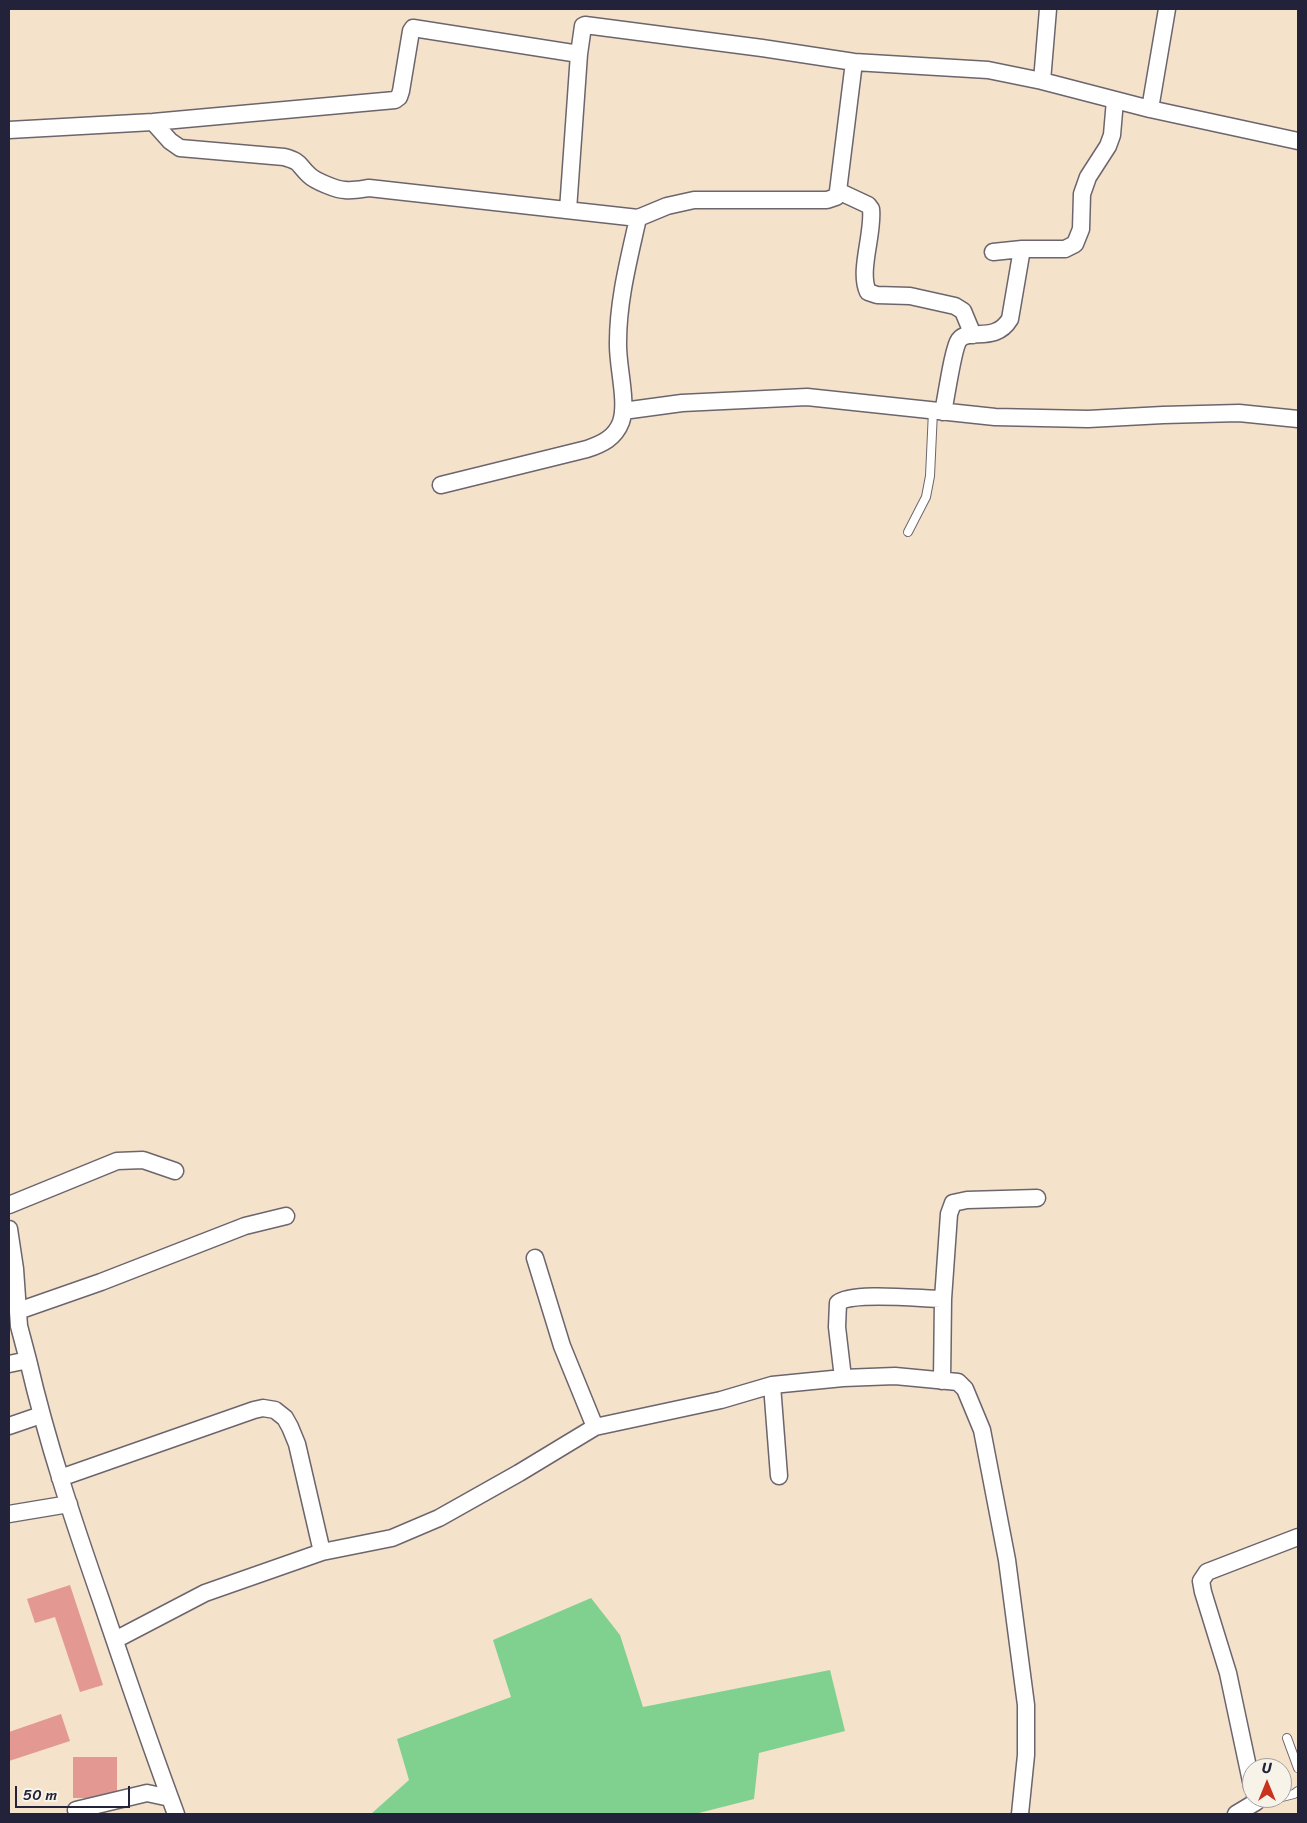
<!DOCTYPE html>
<style>
body{margin:0}
#map{position:relative;width:1307px;height:1823px;overflow:hidden;background:#f5e2ca;font-family:Sriracha,sans-serif}
canvas{display:block}
.frame{position:absolute;inset:0;border:10px solid #22223b;pointer-events:none}
.north{position:absolute;left:1242px;top:1758px;width:50px;height:50px;box-sizing:border-box;background:#f7f3e8;border:1px solid #a29fa3;border-radius:50%;rotate:0deg;font-size:14px;font-weight:700;line-height:20px;text-align:center;color:#22223b}
.north::after{content:'';display:block;margin:auto;width:18px;height:22px;background:#c8321e;clip-path:polygon(50% 0,100% 100%,50% 72%,0 100%)}
.scale{position:absolute;left:15px;top:1786px;width:115px;height:22px;box-sizing:border-box;border:2px solid #22223b;border-top:0;padding-left:6px;font-size:15px;line-height:18px;white-space:nowrap;color:#22223b;-webkit-text-stroke:4px #f7f3e8;paint-order:stroke}
</style>
<div id="map">
<canvas width="1307" height="1823"></canvas>
<div class="frame"></div>
<div class="north">U</div>
<div class="scale">50 m</div>
</div>
<script>
const ctx = document.querySelector('canvas').getContext('2d');
ctx.lineJoin = 'round';
function fill(path, color) { ctx.fillStyle = color; ctx.fill(path, 'evenodd'); }
function stroke(path, color, width, dash) { ctx.strokeStyle = color; ctx.lineWidth = width; ctx.lineCap = dash ? 'butt' : 'round'; ctx.setLineDash(dash || []); ctx.stroke(path); }
fill(new Path2D(`
 M591 1598 620 1635 643 1707 830 1670 845 1731 759 1753 754 1799 695 1814H371L409 1780 397 1739 511 1697 493 1640Z`), '#80d090');
fill(new Path2D(`
 M70 1585 103 1685 80 1692 55 1617 35 1623 27 1599Z
 M61 1714 70 1741 9 1761V1732Z
 M73 1757H117V1798H73Z`), '#e49892');
const service = new Path2D(`
 M908 532 926 497 930 476 933 411
 M1287 1738 1298 1768
 M1282 1797 1294 1794 1298 1791
 M1256 1802 1276 1798`);
const minor = new Path2D(`
 M1042 81 1048 9
 M1150 109 1167 9
 M153 122 170 141 180 148 284 157C302 162 297 164 309 175 315 181 337 190 345 190 353 191 362 189 369 188L638 218 667 206 694 200H827L836 197 838 191 854 62
 M9 130 153 122 395 100 399 97 401 91 411 31 413 28 579 54 583 26 585 25 762 48 854 62 988 70 1042 81 1150 109 1298 141
 M838 191 868 205 871 209C874 233 858 271 868 292L877 295 910 296 955 306 963 311 973 335
 M568 210 579 54
 M993 252 1022 249H1065L1075 244 1081 229 1082 194 1088 177 1108 146 1112 135 1115 100
 M623 411 682 403 807 397 995 417 1088 419 1163 415 1239 413 1298 419
 M943 412C946 399 953 348 959 340 969 327 995 344 1010 319L1022 249
 M441 485 587 449C602 444 615 438 621 422 628 401 617 365 618 342 618 300 629 259 638 218
 M9 1205 117 1161 143 1160 175 1171
 M9 1229 15 1269 19 1326 28 1360
 M535 1258 562 1346 595 1427
 M18 1311 101 1282 245 1226 286 1216
 M9 1364 28 1360C47 1442 74 1523 102 1603 126 1674 150 1745 176 1814
 M843 1378 837 1327 838 1303C852 1291 922 1299 943 1299
 M942 1381 943 1299 949 1214 953 1203 967 1200 1037 1198
 M772 1385 779 1476
 M9 1426 41 1415
 M60 1478 254 1410 263 1408 275 1410 285 1418 290 1427 297 1444 322 1552
 M9 1514 69 1504
 M115 1640 205 1593 322 1552 392 1538 439 1518 519 1473 595 1427 721 1400 772 1385 843 1378 895 1376 958 1382 965 1389 982 1430 1007 1560 1026 1705V1755L1020 1814
 M1252 1786 1228 1673 1203 1592 1201 1581 1207 1572 1298 1537
 M76 1810 147 1793 170 1798
 M1236 1814 1256 1802 1255 1798`);
stroke(service, '#6c656d', 10);
stroke(minor, '#6c656d', 19);
stroke(service, '#fff', 8);
stroke(minor, '#fff', 16);
</script>
